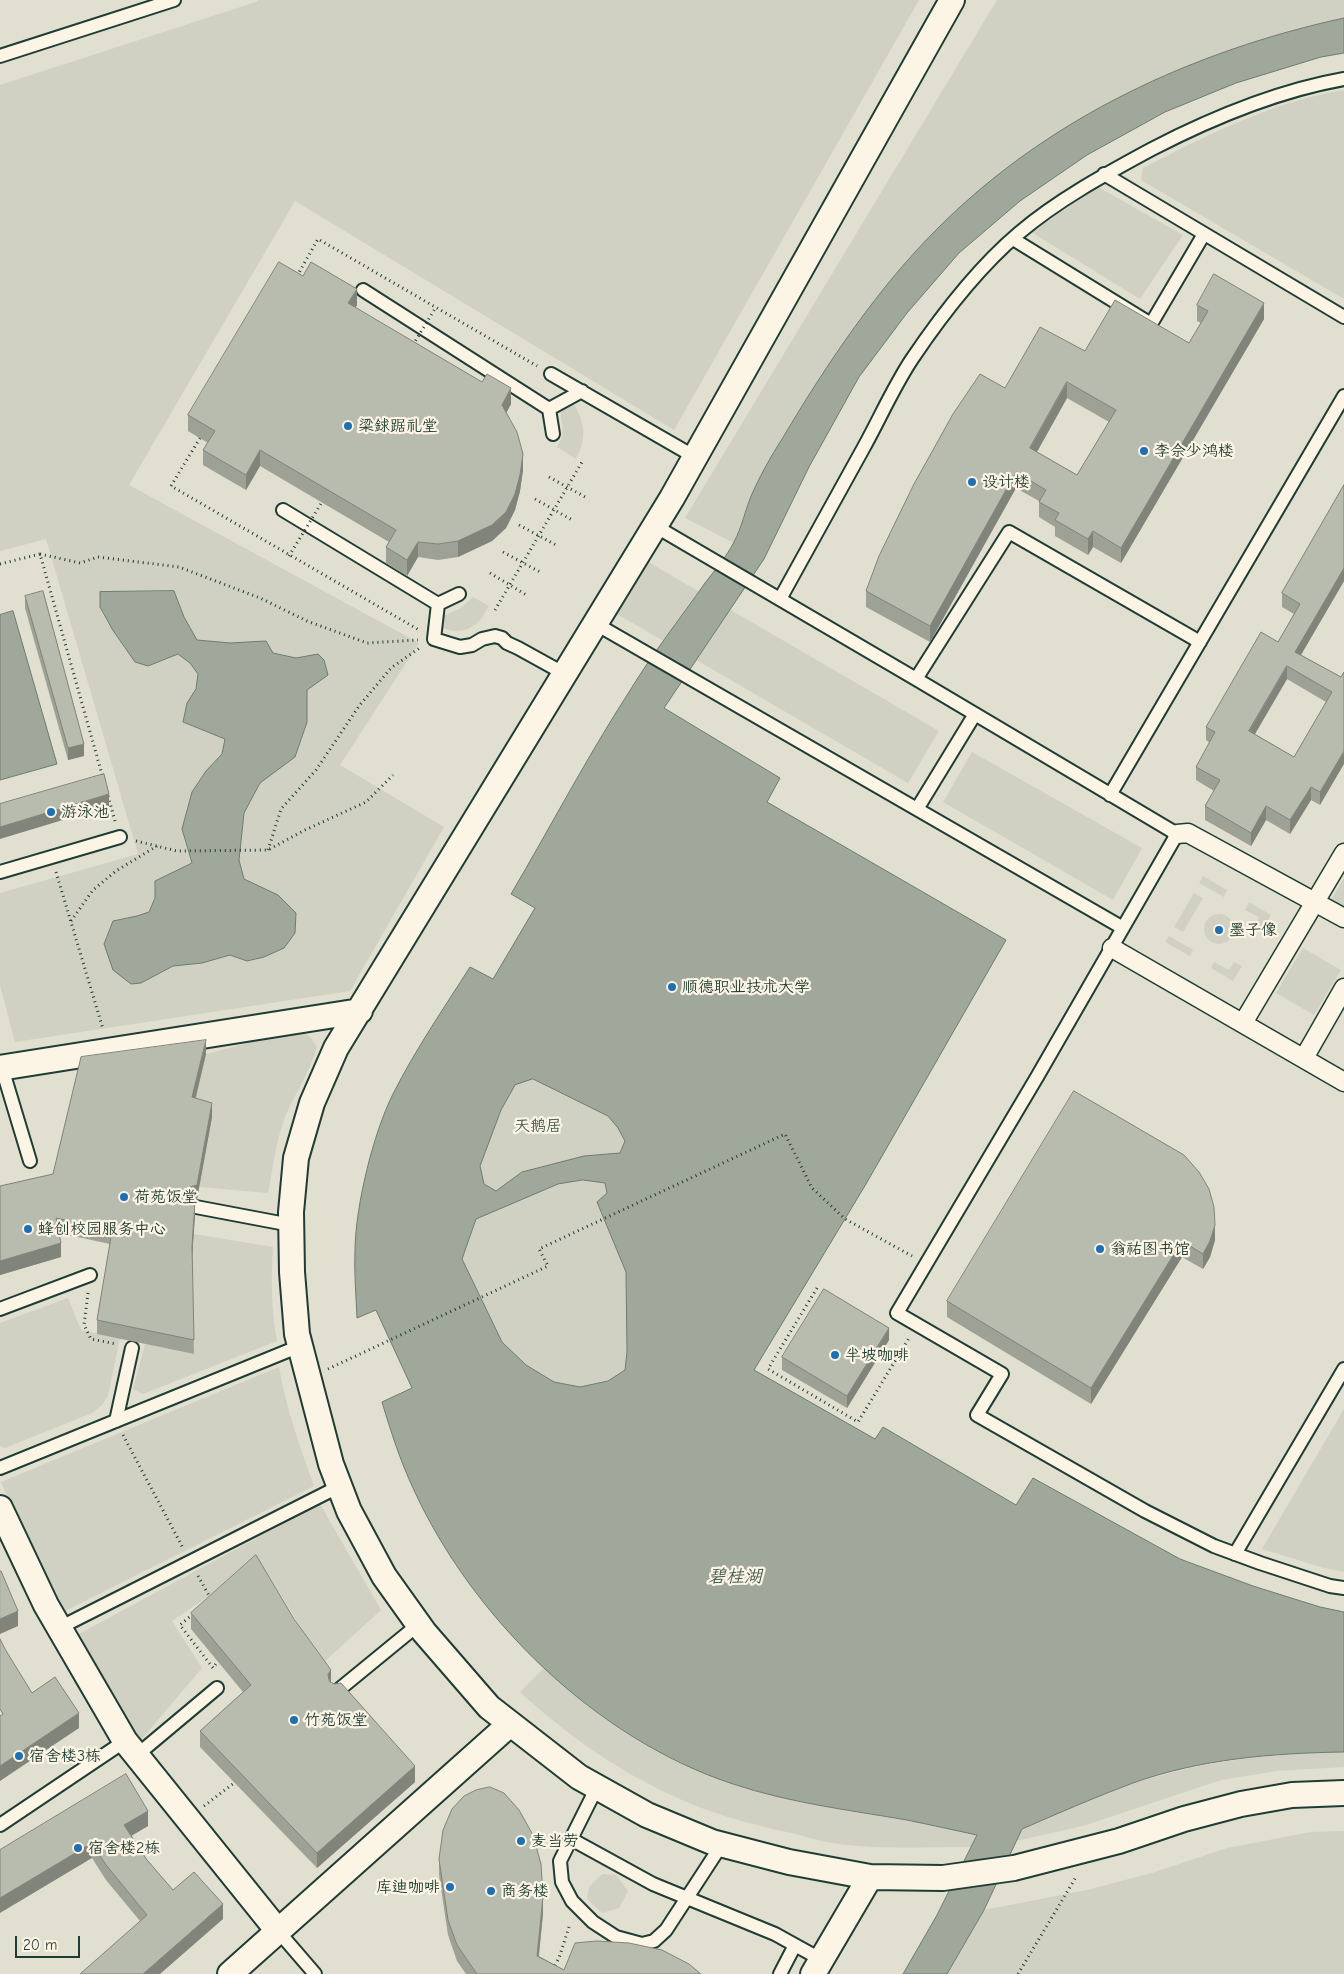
<!DOCTYPE html>
<meta charset="utf-8">
<style>
body{margin:0}
#map{position:relative;width:1344px;height:1974px;overflow:hidden;background:#f3eede;font-family:"Comic Neue",sans-serif}
canvas{display:block}
.scale{position:absolute;left:15px;top:1936px;width:65px;height:22px;box-sizing:border-box;border:2px solid #1f3d34;border-top:0;padding-left:6px;font-size:15px;line-height:18px;white-space:nowrap;color:#1f3d34;-webkit-text-stroke:4px #fcf5e5;paint-order:stroke}
</style>
<div id="map">
<canvas width="1344" height="1974"></canvas>
<div class="scale">20 m</div>
</div>
<script>
const ctx = document.querySelector('canvas').getContext('2d');
ctx.lineJoin = 'round';
function fill(path, color) { ctx.fillStyle = color; ctx.fill(path, 'evenodd'); }
function stroke(path, color, width, dash) { ctx.strokeStyle = color; ctx.lineWidth = width; ctx.lineCap = dash ? 'butt' : 'round'; ctx.setLineDash(dash || []); ctx.stroke(path); }
function drawText(font, color, halo, rows, align = 'center') {
  ctx.font = font + ' "Comic Neue","LXGW WenKai TC",sans-serif'; ctx.lineWidth = 4.5; ctx.setLineDash([]); ctx.textBaseline = 'middle'; ctx.strokeStyle = halo; ctx.fillStyle = color; for (const [text, x, y, turn = 0] of rows) {
    ctx.save(); ctx.translate(x, y); ctx.rotate((+turn || 0) * Math.PI / 180); ctx.textAlign = isNaN(turn) ? turn : align; if (halo) ctx.strokeText(text, 0, 0); ctx.fillText(text, 0, 0); ctx.restore();
  }
}
fill(new Path2D(`
 M0 0H1344V1974H0Z`), '#e1dfd0');
fill(new Path2D(`
 M258 0H919L674 430 295 201 129 485 419 643 340 765 444 827 350 991 15 1042 0 985V893L138 854 46 539 0 551V85L256 2ZM174 591 184 617 197 640 230 643 296 658 318 654 307 690V722L295 757 260 783 244 813 239 860 244 879 278 895 247 961 230 955 202 963 173 966 141 983 113 921 137 916 149 912 155 898V881L192 863 184 840 192 792 206 771 222 754 225 739 183 722 187 703 196 689 198 673 190 663 178 654 148 666C130 650 109 632 100 608 99 604 100 597 100 593Z
 M997 0H1344V18C1194 51 1049 117 940 226 907 259 879 296 851 334 815 383 780 436 753 492 746 508 740 526 734 543L685 518Z
 M1344 90V299L1141 180 1143 168C1205 136 1274 101 1344 90Z
 M1098 187 1183 235 1140 299 1031 232Z
 M567 401 574 404C585 425 587 437 576 459L557 447C558 444 562 440 562 436 566 422 554 412 567 401Z
 M648 562 939 731 908 783 617 614Z
 M473 597 489 606C486 610 484 616 480 620 469 633 449 635 437 623L443 616 461 608Z
 M972 752 1142 848 1113 900 943 802Z
 M1203 876 1227 890 1224 897 1199 883Z
 M1344 878V907L1331 900Z
 M1194 893 1203 898 1183 932 1174 927Z
 M1249 902 1271 915 1262 931 1254 927 1259 917 1245 910Z
 M1204 929a15 15 0 1 1 30 0a15 15 0 1 1-30 0Z
 M1169 936 1193 950 1190 956 1165 942Z
 M1303 948 1341 970 1314 1015 1276 993Z
 M1214 962 1229 970 1234 962 1242 966 1233 981 1211 968Z
 M295 1031C307 1032 311 1037 317 1047 310 1072 295 1093 285 1117 276 1141 273 1168 268 1193L199 1187 192 1111 206 1054Z
 M533 1079 608 1116 618 1128 626 1141 621 1153 584 1156 523 1172 496 1191 484 1184 480 1166 501 1110 515 1085Z
 M583 1180 605 1183 607 1193 597 1202 626 1272 627 1352 625 1370 608 1381 580 1387 554 1382 526 1365 502 1342 462 1259 476 1219 558 1184Z
 M194 1234 273 1247C271 1280 271 1309 277 1341L143 1394 133 1389 145 1344 194 1354 192 1260Z
 M68 1298 81 1330 120 1338 108 1396 102 1405 92 1413 5 1448 0 1446V1323Z
 M279 1367C286 1408 300 1447 314 1486L63 1612 24 1535 1 1482Z
 M1344 1409V1572L1324 1568 1262 1549Z
 M320 1504 381 1610 323 1663 260 1561 172 1621 202 1668 140 1741 79 1634Z
 M544 1668C596 1718 663 1761 733 1784 789 1803 848 1810 907 1820 931 1824 954 1830 978 1835L972 1847C926 1847 877 1850 832 1843 818 1841 805 1836 791 1833 750 1824 707 1813 669 1794 615 1769 563 1732 520 1692Z
 M1344 1752V1767L1277 1771 1221 1780 1083 1826 1016 1841 1022 1829C1059 1813 1097 1795 1135 1783 1203 1761 1273 1753 1344 1752Z
 M1344 1831V1974H947L984 1910 1087 1890 1152 1873 1227 1848 1311 1832Z
 M602 1874 616 1875 628 1891 619 1908 602 1913 587 1899 589 1887Z`), '#d0d1c2');
const water = new Path2D(`
 M1344 18V53L1321 57 1236 83 1165 112 1087 155 1020 201 959 253 907 313 859 377 809 467 764 559 664 708 780 778 767 802 1006 940 866 1184 754 1370 875 1439 883 1427 1016 1505 1033 1478 1180 1559 1253 1586 1320 1607 1344 1612V1752C1273 1753 1200 1759 1133 1783 1095 1797 1059 1813 1022 1829L984 1910 947 1974H903L937 1915 977 1835C954 1830 931 1825 907 1820 849 1810 790 1803 733 1784 596 1739 472 1618 413 1488 400 1460 391 1432 382 1402L412 1388 376 1310 357 1318C356 1295 354 1272 355 1249 356 1204 373 1134 393 1094 415 1050 444 1008 470 967L493 979 535 908 511 894C551 826 587 757 629 692 652 654 680 619 705 583 715 570 727 556 734 542 742 527 745 510 752 494 760 476 771 456 782 439 826 365 878 287 940 226 1050 117 1193 51 1344 18ZM533 1079 608 1116 618 1128 625 1141 620 1153 584 1156 522 1172 496 1191 484 1184 480 1166 501 1110 515 1085ZM583 1180 605 1183 607 1193 597 1202 626 1272 627 1352 625 1370 608 1381 580 1387 554 1382 526 1365 502 1342 462 1259 476 1219 558 1184Z
 M174 591 184 617 197 640 230 643 266 641 273 653 296 658 318 654 324 660 328 675 307 690V722L295 757 260 783 244 813 239 860 244 879 278 895 296 913 295 933 284 948 264 957 247 961 230 955 202 963 173 966 141 983 131 984 113 970 104 944 113 921 137 916 149 912 155 898V881L192 863 182 829 192 792 206 771 222 754 225 739 183 722 187 703 196 689 198 674 190 663 178 654 148 666 135 662 112 629 100 607V592Z
 M13 611 57 764 0 780V615Z`);
fill(water, '#a0a89b');
stroke(water, '#6c7d72', 1);
const service = new Path2D(`
 M0 56 174 0
 M1104 174 1344 317
 M1013 239 1151 324 1204 234
 M363 290 549 409
 M551 374 695 457
 M553 434 549 409 582 391
 M283 510 438 604
 M655 526 916 679 1177 834 1037 1077 897 1313 1002 1374 977 1415 1145 1511 1214 1546 1260 1563 1330 1586 1344 1588
 M459 594 438 604 434 639 460 647 472 645 482 639 495 636 502 638 507 643 518 648 565 674
 M780 599C808 548 836 498 864 447 880 418 894 386 912 359 941 316 980 266 1019 233 1059 199 1106 174 1152 149 1212 118 1276 91 1344 79
 M596 624 1123 928
 M916 679 1009 532 1200 642
 M1110 795 1344 396
 M917 809 975 714
 M0 872 120 837
 M2 1068 30 1161
 M196 1207 291 1225
 M0 1309 90 1275
 M116 1421 132 1348
 M0 1468 300 1346
 M1235 1554 1344 1369
 M59 1628 340 1486
 M336 1692 419 1624
 M137 1755 217 1688
 M597 1787 560 1861 562 1882 572 1901 593 1922 616 1937 642 1944 654 1941 666 1930 722 1844
 M0 1825 125 1741
 M571 1839 653 1884 775 1934 822 1960
 M278 1931 315 1974
 M780 1974 795 1945`);
const pedestrian = new Path2D(`
 M1177 834 1188 833 1344 918
 M1112 948 1344 1082
 M1243 1023 1344 853
 M1304 1058 1344 988`);
const minor = new Path2D(`
 M952 0 672 498 336 1048 312 1103 296 1158 291 1212 292 1272 297 1334 331 1464 349 1511 384 1576 424 1632 489 1707 579 1777 647 1815 712 1842 789 1862 870 1877 943 1878 1014 1868 1119 1841 1184 1819 1241 1804 1292 1795 1344 1793
 M0 1068 360 1011
 M0 1508 46 1605 125 1741 278 1931
 M230 1974 510 1724
 M813 1974 870 1877`);
stroke(service, '#1f3d34', 16);
stroke(pedestrian, '#1f3d34', 21);
stroke(minor, '#1f3d34', 28);
stroke(new Path2D(`
 M297 276 318 239 537 366
 M200 438 171 486 419 630
 M549 477 587 498
 M535 499 574 521
 M519 525 558 546
 M503 552 542 573
 M40 554 80 563 98 557 179 567 260 598 307 621 367 643 418 640
 M0 564 40 554 103 778
 M490 573 528 596
 M495 610 582 462
 M108 796 115 821
 M136 841 177 851 268 850 305 830 366 802 393 775
 M268 850 281 809 316 770 359 706 391 668 421 647
 M56 872 103 1029
 M71 921 93 890 116 871 157 846
 M817 1288 768 1369 858 1422 909 1338
 M88 1293 84 1325 91 1339 116 1344
 M328 1369 548 1266 539 1249 785 1134 812 1188 845 1219 912 1256
 M123 1435 183 1548
 M198 1576 211 1599
 M193 1614 180 1625 213 1668 218 1661
 M204 1806 234 1783
 M550 1974 559 1958 570 1924
 M1018 1974 1076 1877`), '#1f3d34', 3, [1, 4]);
stroke(service, '#fcf5e5', 12);
stroke(pedestrian, '#fcf5e5', 18);
stroke(minor, '#fcf5e5', 24);
stroke(new Path2D(`
 M413 345 436 307
 M289 556 322 502`), '#1f3d34', 3, [1, 4]);
fill(new Path2D(`
 M303 276 357 305 355 308 511 404 506 413 523 470 520 491 515 510 506 528 492 541 458 557 438 560 418 557 407 576 386 563V547L389 542 260 466 246 490 203 465V450L208 443 188 431V415Z
 M1197 305 1264 319 1121 563 1093 547 1088 555 1055 536V527L1039 517V501L1016 488 930 642 866 607V591L1005 388 1085 351 1189 343 1201 323 1197 321ZM1067 398 1109 422 1077 475 1037 452Z
 M1344 485V581L1301 655 1341 677 1320 805 1311 800 1290 834 1266 820 1251 846 1205 820V806L1214 791 1196 780V767L1210 743 1206 740V727L1278 642 1294 614 1282 607V593ZM1287 679 1326 702 1294 757 1255 734Z
 M25 596 84 756 68 760 25 608Z
 M206 1054 196 1098 212 1117 197 1199 194 1200 195 1215 192 1258 194 1354 97 1334V1320L110 1244 59 1233 61 1257 0 1275V1186L53 1174Z
 M1209 1189 1215 1240 1210 1257 1203 1269 1182 1257 1091 1404 947 1317V1301Z
 M889 1340 847 1408 782 1370V1357Z
 M191 1613 331 1682 415 1782 317 1868 200 1747V1731L243 1692 191 1629Z
 M148 1826 131 1836 147 1860 173 1890 223 1919 140 1921 106 1880 92 1858 0 1850Z
 M439 1859 543 1913 539 1956 564 1970 701 1974H466L457 1961 448 1935 439 1875Z`), '#9ea296');
fill(new Path2D(`
 M357 289V305L348 319V303Z
 M1264 303V319L1121 563V548Z
 M1067 382V398L1030 464V448Z
 M511 388V404L502 421V405Z
 M260 450V466L246 490V475Z
 M523 454V470L520 491 515 510 506 528 492 541 458 557V541Z
 M1016 472V488L930 642V626Z
 M1093 531V547L1088 555V539Z
 M418 542V557L407 576V560Z
 M1344 568V581L1295 665V652Z
 M1287 666V679L1249 744V731Z
 M84 744V756L68 760V748Z
 M1344 751V764L1320 805V792Z
 M1311 787V800L1290 834V820Z
 M109 794V806L0 839V827Z
 M1266 806V820L1251 846V833Z
 M206 1040V1054L192 1111V1097Z
 M212 1103V1117L197 1199 190 1201 188 1192Z
 M195 1201V1215L192 1260V1246Z
 M1215 1225V1240L1210 1257 1203 1269V1254Z
 M1182 1241V1257L1091 1404V1388Z
 M61 1243V1257L0 1275V1261Z
 M889 1328V1340L847 1408V1396Z
 M18 1611V1626L0 1634V1619Z
 M331 1670V1686L328 1674Z
 M79 1713V1728L0 1781V1766Z
 M415 1766V1782L317 1868V1853Z
 M148 1811V1826L124 1840V1825Z
 M92 1843V1858L0 1913V1898Z
 M543 1897V1913L537 1971V1956Z
 M223 1904V1919L160 1974H143Z`), '#81847a');
const building = new Path2D(`
 M279 262 303 276 311 262 357 289 348 303 482 382 487 374 511 388 502 405 517 432 523 454 520 475 515 494 506 512 492 525 458 541 438 544 418 542 407 560 386 547 396 530 260 450 246 475 203 450 215 431 188 415Z
 M1214 274 1264 303 1121 548 1093 531 1088 539 1055 520 1059 513 1039 502 1046 490 1016 472 930 626 866 591 879 556 914 484 953 414 980 374 1005 388 1040 327 1085 351 1115 300 1189 343 1208 311 1197 305ZM1067 382 1116 410 1077 475 1030 448Z
 M1344 485V568L1295 652 1341 677 1344 672V751L1320 792 1311 787 1290 820 1266 806 1251 833 1205 806 1220 780 1196 767 1215 732 1206 727 1261 632 1278 642 1300 604 1282 593ZM1287 666 1332 692 1294 757 1249 731Z
 M43 591 84 744 68 748 25 596Z
 M104 774 109 794 0 827V804Z
 M206 1040 192 1097 212 1103 197 1185 190 1187 188 1192 190 1199 195 1201 192 1246 194 1340 97 1320 112 1231 56 1218 61 1243 0 1261V1186L53 1174 81 1057Z
 M1074 1091 1184 1155 1199 1172 1209 1189 1214 1207 1215 1225 1210 1241 1203 1254 1182 1241 1091 1388 947 1301Z
 M824 1289 889 1328 847 1396 782 1357Z
 M256 1555 294 1619 331 1670 328 1674 329 1681 334 1684 341 1683 415 1766 317 1853 200 1731 251 1685 191 1613Z
 M0 1571H1L18 1611 0 1619Z
 M0 1639 5 1649 32 1693 55 1677 79 1713 0 1766V1716L3 1714 0 1709Z
 M126 1774 148 1811 124 1825 147 1860 173 1890 194 1872 223 1904 143 1974H80L147 1915 106 1865 92 1843 0 1898V1850Z
 M490 1787 504 1793 519 1810 533 1835 541 1864 543 1897 537 1956 564 1970 575 1943 597 1941 629 1943 662 1950 689 1964 701 1974H477L457 1945 448 1920 439 1859 443 1830 452 1809 464 1796 476 1790Z`);
fill(building, '#b8bcae');
stroke(building, '#81847a', 1);
for (const [x, y, r, color] of [
 [348,426,5,"#1f6fb2"],
 [1144,451,5,"#1f6fb2"],
 [972,482,5,"#1f6fb2"],
 [51,812,5,"#1f6fb2"],
 [1219,930,5,"#1f6fb2"],
 [672,987,5,"#1f6fb2"],
 [124,1197,5,"#1f6fb2"],
 [28,1229,5,"#1f6fb2"],
 [1100,1249,5,"#1f6fb2"],
 [835,1355,5,"#1f6fb2"],
 [294,1720,5,"#1f6fb2"],
 [19,1756,5,"#1f6fb2"],
 [521,1841,5,"#1f6fb2"],
 [78,1848,5,"#1f6fb2"],
 [450,1887,5,"#1f6fb2"],
 [491,1891,5,"#1f6fb2"]
]) { const dot = new Path2D(); dot.arc(x, y, r, 0, 2 * Math.PI); ctx.fillStyle = color; ctx.fill(dot); stroke(dot, '#fcf5e5', 2); }
drawText('16px', '#1f3d34', '#fcf5e5', [
 ["梁銶踞礼堂",358,426],
 ["李佘少鸿楼",1154,451],
 ["设计楼",982,482],
 ["游泳池",61,812],
 ["墨子像",1229,930],
 ["顺德职业技术大学",682,987],
 ["荷苑饭堂",134,1197],
 ["蜂创校园服务中心",38,1229],
 ["翁祐图书馆",1110,1249],
 ["半坡咖啡",845,1355],
 ["竹苑饭堂",304,1720],
 ["宿舍楼3栋",29,1756],
 ["麦当劳",531,1841],
 ["宿舍楼2栋",88,1848],
 ["库迪咖啡",440,1887,"right"],
 ["商务楼",501,1891]
], 'left');
drawText('16px', '#425b50', '#fcf5e5', [
 ["天鹅居",538,1126]
]);
drawText('italic 18px', '#465d53', '#fcf5e5', [
 ["碧桂湖",735,1577]
]);
</script>
